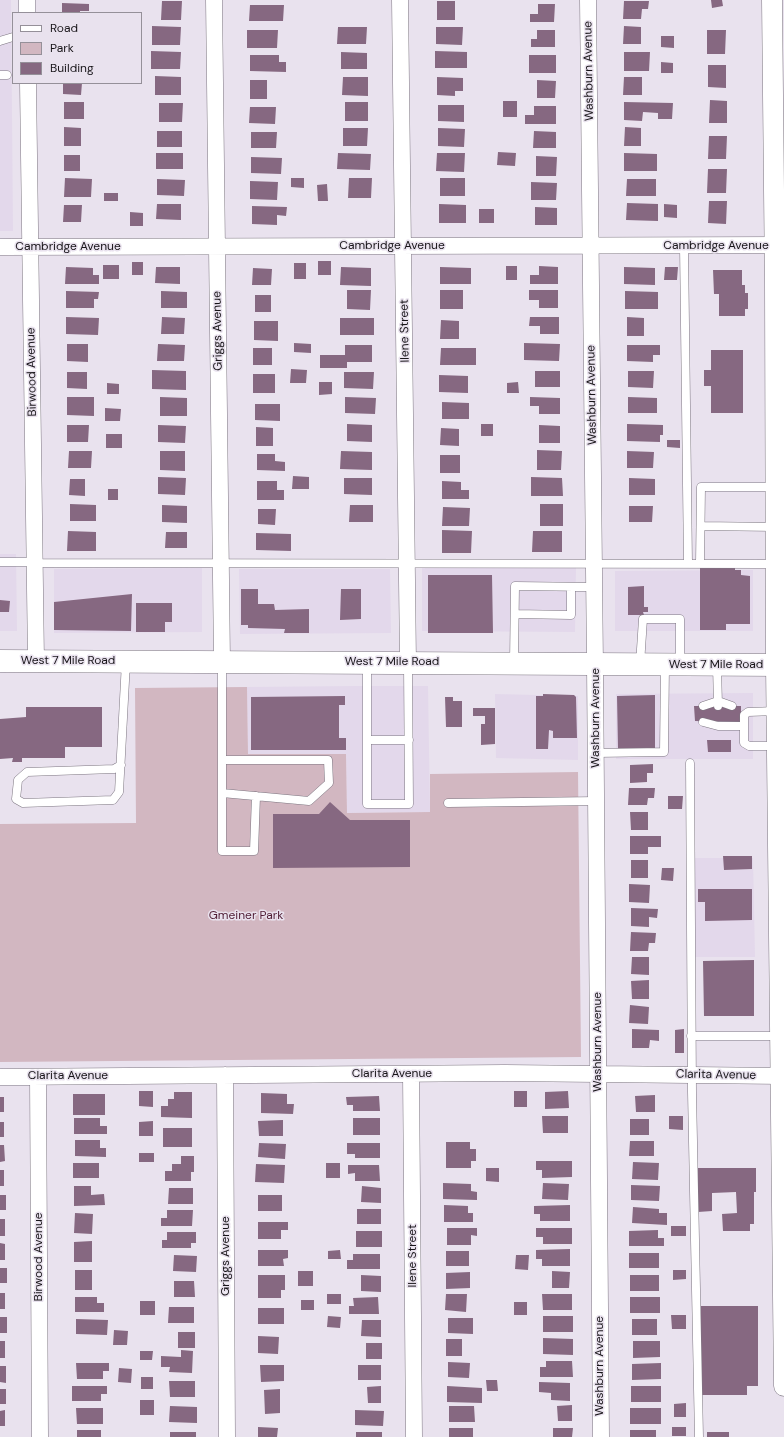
<!DOCTYPE html>
<style>
body{margin:0}
#map{position:relative;width:784px;height:1437px;overflow:hidden;background:#e9e2ee;font-family:"DM Sans",sans-serif}
canvas{display:block}
.legend{position:absolute;left:12px;top:12px;width:130px;height:72px;box-sizing:border-box;background:#e9e2ee;border:1px solid #959099;margin:0;padding:5px 7px;list-style:none;font-size:12px;color:#181519}
.legend li{display:flex;align-items:center;gap:8px;height:20px}
.legend b{width:20px;border:1px solid #959099}
</style>
<div id="map">
<canvas width="784" height="1437"></canvas>
<ul class="legend">
<li><b style="height:5px;background:#fff"></b>Road</li>
<li><b style="height:11px;background:#d2b7c1"></b>Park</li>
<li><b style="height:11px;background:#866881"></b>Building</li>
</ul>
</div>
<script>
const ctx = document.querySelector('canvas').getContext('2d');
ctx.lineJoin = 'round';
function fill(path, color) { ctx.fillStyle = color; ctx.fill(path, 'evenodd'); }
function stroke(path, color, width, dash) { ctx.strokeStyle = color; ctx.lineWidth = width; ctx.lineCap = dash ? 'butt' : 'round'; ctx.setLineDash(dash || []); ctx.stroke(path); }
function drawText(font, color, halo, rows, align = 'center') {
  ctx.font = font + ' "DM Sans",sans-serif'; ctx.lineWidth = 3; ctx.setLineDash([]); ctx.textBaseline = 'middle'; ctx.strokeStyle = halo; ctx.fillStyle = color; for (const [text, x, y, turn = 0] of rows) {
    ctx.save(); ctx.translate(x, y); ctx.rotate((+turn || 0) * Math.PI / 180); ctx.textAlign = isNaN(turn) ? turn : align; if (halo) ctx.strokeText(text, 0, 0); ctx.fillText(text, 0, 0); ctx.restore();
  }
}
fill(new Path2D(`
 M0 0H11L13 231H0Z
 M0 554H16L17 631H0Z
 M422 567 576 568 575 632 422 631Z
 M202 568V632L54 633V569Z
 M239 569H390L391 633 240 634Z
 M753 570V631H615V571Z
 M357 686H428L430 812 347 813 346 754H248L247 687Z
 M753 693V759H616V694Z
 M495 694 578 696V760L496 758Z
 M695 858H753L755 957H695Z`), '#e3d8eb');
fill(new Path2D(`
 M247 687 248 754H346L347 813 430 812V774L578 772 581 1057 0 1062V824L136 823 135 688Z`), '#d2b7c1');
fill(new Path2D(`
 M711 0H722L723 6 712 8Z
 M162 1H182L181 20H161Z
 M437 1H455V20H437Z
 M624 1H649L648 9H642L641 19H623Z
 M62 3 89 4V11H80V13H62Z
 M538 4H555L554 22H530V14H538Z
 M250 5H284L283 21H249Z
 M152 26 181 27 180 45H152Z
 M624 26 641 27V44H623Z
 M338 27H367L366 44H337Z
 M436 27H463L462 45 436 44Z
 M247 30H278L277 48H247Z
 M537 30H555V47H531V39H537Z
 M707 30H726L725 54H707Z
 M661 36H674V48L661 47Z
 M151 51 181 52 180 69H151Z
 M435 51 467 52V68H435Z
 M341 52 367 53V69H341Z
 M624 52H650L649 71H624Z
 M250 55H279V62H286V72L250 71Z
 M529 55H556V73H529Z
 M661 62 673 63V73H661Z
 M708 65H726V88L708 87Z
 M155 76 181 77V95H155Z
 M343 77H368V96L342 95Z
 M437 77 463 78V91H455V96L437 95Z
 M624 77H642V95H623Z
 M250 80H267V99H250Z
 M537 80 556 81 555 98H537Z
 M63 83H82L81 95 63 94Z
 M710 100 727 101V123H709Z
 M503 101H517V117H503Z
 M64 102H84V119H64Z
 M345 102H368V121H345Z
 M624 102 673 103 672 119H658V113L643 112 642 121 624 120Z
 M159 103H183L182 122H159Z
 M438 105H464V122L438 121Z
 M534 106H556V124H525V115H534Z
 M250 107H276L275 124 249 123Z
 M64 127 81 128V146H64Z
 M625 127 641 128V146H624Z
 M343 128H368L367 146H343Z
 M438 128 465 129 464 147 438 146Z
 M157 131H182V147H157Z
 M534 131 556 132V148H533Z
 M251 132H277L276 148H251Z
 M709 136H727L726 159H708Z
 M498 152 516 153 515 166 497 165Z
 M156 153H183V169H156Z
 M338 153 371 154 370 170 337 169Z
 M437 153H465L464 172 436 171Z
 M624 153 657 154V171H624Z
 M64 155H80V171H64Z
 M536 156 557 157 556 176H536Z
 M251 157 282 158 281 174 251 173Z
 M708 169H727L726 193H707Z
 M65 178 92 179 91 197H64Z
 M291 178H304V188L291 187Z
 M349 178H372L371 198H348Z
 M440 178H465V196H440Z
 M157 179 185 180 184 196 157 195Z
 M627 179H656V196H626Z
 M250 181 278 182 277 200 250 199Z
 M531 182 557 183 556 200H531Z
 M327 184 328 201H318L317 185Z
 M104 193H118V201H104Z
 M709 201H727L726 224 708 223Z
 M627 203 658 204V221L626 220Z
 M157 204H181V220L156 219Z
 M439 204 466 205V223H439Z
 M664 204 677 205V218L664 217Z
 M64 205H82L81 222H63Z
 M252 206 287 207 286 216 277 215V225L252 224Z
 M535 207 557 208V225H535Z
 M479 209H494V223H479Z
 M130 212 143 213V226H130Z
 M318 261H331V275H318Z
 M132 262H143V275H132Z
 M294 263H306V279H294Z
 M103 265H119V279H103Z
 M506 266H517V280H506Z
 M539 266 558 267V284H530V275H539Z
 M66 267 93 268V275H99V284H65Z
 M156 267H180V284L155 283Z
 M341 267 371 268V286L340 285Z
 M440 267 471 268V284H440Z
 M624 267 655 268V285L624 284Z
 M665 267H678L677 280H664Z
 M253 268 272 269 271 285H252Z
 M713 270H742V285H745V293H748V309H745V316H719V294H714Z
 M347 290H371L370 310 347 309Z
 M440 290H463V309H440Z
 M529 290H558V308H539V300H529Z
 M66 291 99 292 98 299H94V308H66Z
 M161 291 187 292V308H161Z
 M625 291 658 292V309H625Z
 M255 295H271V312H255Z
 M66 317 99 318 98 335 66 334Z
 M162 317 185 318 184 334H161Z
 M530 317H559V334H540V326H529Z
 M627 317 644 318V336H627Z
 M340 318H374V335H340Z
 M441 320 459 321V339H440Z
 M254 321H278V341L254 340Z
 M294 343 311 344V353L294 352Z
 M524 343 560 344 559 361 524 360Z
 M67 344H88V362L67 361Z
 M158 344 185 345 184 361H157Z
 M345 345H372V362H347V368H320V355H345Z
 M627 345H660V355H653V362L627 361Z
 M253 348H272V365H253Z
 M441 348H476V365H440Z
 M711 350H743V413H711V386H704V370H711Z
 M291 369 307 370 306 383H290Z
 M152 370 186 371V390L152 389Z
 M535 371H560V387H535Z
 M628 371H654L653 388 628 387Z
 M67 372H87V389L67 388Z
 M344 372H374L373 389 344 388Z
 M253 374H275V393H253Z
 M439 375 468 376V393L439 392Z
 M319 382H332V394L319 395Z
 M518 382 519 393H507V383Z
 M107 383 119 384V394H107Z
 M67 397H94V416L67 415Z
 M160 397 187 398V416H160Z
 M345 397 376 398 375 414 345 413Z
 M530 397 560 398V414H539V406H530Z
 M628 397 657 398V413H628Z
 M442 402 469 403V419H442Z
 M255 404H280V421L255 420Z
 M105 408 121 409 120 421H105Z
 M347 424 372 425V442L347 441Z
 M481 424H493V436H481Z
 M627 424 663 425V435H660V442L627 441Z
 M67 425H89L88 442H67Z
 M158 425 186 426 185 443 158 442Z
 M539 425 560 426V443H539Z
 M256 427 273 428V446H256Z
 M441 428 459 429V446L440 445Z
 M106 434H122V448H106Z
 M667 440H680V448L667 447Z
 M537 450 562 451 561 470H537Z
 M69 451H92L91 468H68Z
 M160 451H185V471L160 470Z
 M341 451 372 452V470L340 469Z
 M627 451 654 452 653 468H627Z
 M257 454H275V461L285 462V471L257 470Z
 M440 455H460V473H440Z
 M293 476 309 477V489H292Z
 M158 477 186 478 185 495 158 494Z
 M531 477 562 478 563 496H531Z
 M344 478H372V495L344 494Z
 M629 478 655 479V495H629Z
 M70 479H85V496L69 495Z
 M257 481H277V490H284V500H257Z
 M442 481 461 482V490H469V499H442Z
 M108 489H118V500H108Z
 M70 504 96 505V521H70Z
 M540 504H563V526H540Z
 M162 505 187 506V523L162 522Z
 M350 505H373V522H349Z
 M629 506H653L652 522H629Z
 M443 507 470 508 469 526H442Z
 M258 509H276L275 525 258 524Z
 M442 530 472 531 471 553H442Z
 M68 531 96 532V551H67Z
 M533 531H562V552H532Z
 M166 532H187V548H165Z
 M256 533 291 534V551L256 550Z
 M700 568H735V570H741V575L750 576V624H726V630H700Z
 M428 575H492L493 633H428Z
 M644 586V607H648V612H643L644 615H628V587Z
 M241 589H258V604H274L275 610 309 609V633H284L285 629 248 628V625H241Z
 M341 589H361V619L340 620Z
 M132 594 131 631 54 630V602Z
 M0 600 10 601 9 612H0Z
 M136 603H172V622H165V632H136Z
 M543 694 574 695 576 697 577 738H553V731L549 730 548 749H536V696H543Z
 M655 695V749H618L617 696Z
 M345 696V705H339V738H346V750H251V697Z
 M445 697H453V701H462V727H446Z
 M694 706H741V722L695 721Z
 M26 707H102V747H65V758H22V762H12L13 758 0 759V719L26 717Z
 M473 708H495V744L481 745V724H485V716H473Z
 M707 740H731V752H708Z
 M653 764V773H647V782L630 783V765Z
 M629 788H655L654 798H648L647 805H628Z
 M668 796H683L682 809H668Z
 M330 802 350 820H410V867L273 868V814H319Z
 M630 812H648V830H631Z
 M630 836H661V847H648V854H630Z
 M723 856H752V869L724 870Z
 M631 860H648V878H631Z
 M662 868H674L673 881 661 880Z
 M629 884 650 885 649 903 629 902Z
 M698 889H752V920L705 921V902H698Z
 M631 908 658 909 657 918 649 917V927L631 926Z
 M631 932 656 933 655 943H649L648 951H630Z
 M632 957H649V975L631 974Z
 M754 960V1016H704L703 961Z
 M649 980V999H632L631 981Z
 M630 1005 649 1007 648 1024 629 1023Z
 M632 1029 659 1030V1041L650 1040 649 1048H632Z
 M684 1029V1053H675V1030Z
 M139 1091H153V1107L139 1106Z
 M514 1091H527V1107H514Z
 M568 1091 569 1108 545 1109V1092Z
 M174 1092H192V1118L161 1117V1106H168V1099H174Z
 M261 1093 287 1094V1104H294L293 1114 261 1113Z
 M73 1094H105V1115H73Z
 M655 1095V1112H636L635 1096Z
 M379 1096 380 1111H353V1105H347L346 1097Z
 M0 1097H4V1112H0Z
 M542 1116H568V1133H543Z
 M669 1116H683V1130L669 1129Z
 M74 1118H100V1126H107V1134H74Z
 M353 1118H380V1135H353Z
 M630 1119H649V1135H630Z
 M283 1120V1136H259L258 1121Z
 M153 1121V1136H139V1122Z
 M0 1122H4V1137H0Z
 M163 1128H192V1147H163Z
 M75 1140H100V1148H106V1157L75 1156Z
 M630 1141H654V1156H629Z
 M446 1142H470V1149H476V1161H471V1168H446Z
 M259 1143 286 1144 285 1159 258 1157Z
 M347 1143H380V1158H355V1154H347Z
 M0 1145H4L5 1161 0 1162Z
 M139 1153H154V1162H139Z
 M181 1156H194V1172H191V1181H165V1171H172V1164H181Z
 M536 1161H572V1177L542 1178V1170H536Z
 M633 1162 659 1163 658 1180 632 1179Z
 M73 1163H99V1178H73Z
 M326 1163H340V1178H326Z
 M256 1164 285 1165 284 1183 255 1182Z
 M348 1165H379L380 1181H355V1173L348 1174Z
 M486 1168H499V1182L486 1181Z
 M698 1168H756V1192H754V1224H750V1231H723L722 1214 737 1213 736 1192 712 1193V1211L698 1212Z
 M0 1170H4V1186H0Z
 M443 1183 471 1184V1191L477 1192V1200L443 1199Z
 M543 1183 569 1184 568 1200 542 1199Z
 M631 1185 660 1186 659 1201 631 1200Z
 M74 1186H91V1195L104 1194 105 1205 74 1206Z
 M362 1186 381 1188V1203L361 1202Z
 M169 1188H193V1204H168Z
 M0 1195H6V1210H0Z
 M258 1195H282V1211H258Z
 M444 1205 468 1206V1213H473V1222H444Z
 M570 1205V1221H540V1214H534V1206Z
 M633 1207 659 1209V1213H667V1225L632 1223Z
 M357 1209H381V1224H357Z
 M167 1210H193L192 1226H161V1218H167Z
 M75 1213 93 1214 92 1234 74 1233Z
 M0 1219H5V1236H0Z
 M258 1222H288V1230H281V1239H258Z
 M671 1226H686V1236H671Z
 M447 1228H477V1236L471 1235V1245H447Z
 M536 1228H572V1244H543V1237H536Z
 M658 1230V1238H664V1246H629V1231Z
 M356 1231H382V1247H356Z
 M167 1232H196V1243H191V1248H162V1240H167Z
 M92 1241V1262H74V1242Z
 M0 1243 5 1244V1260H0Z
 M570 1249V1266H542V1259H536V1250Z
 M258 1250H288V1258L283 1259 284 1266H258Z
 M340 1250 341 1259H328V1251Z
 M446 1251H469V1266H446Z
 M629 1253H659V1268H629Z
 M353 1254H380V1269H347V1260H353Z
 M174 1255 197 1256 196 1272 173 1271Z
 M516 1255H529L528 1270 515 1269Z
 M0 1268H7V1283H0Z
 M75 1270H92V1290H75Z
 M673 1270H686V1279L673 1280Z
 M298 1271H313V1286H298Z
 M552 1271 570 1272 569 1288H552Z
 M470 1272V1288L446 1289V1273Z
 M258 1275H285V1290H281V1298H258Z
 M361 1275 381 1276V1292L361 1291Z
 M630 1275H659V1291H630Z
 M174 1281H194L195 1297H174Z
 M0 1293H5V1309H0Z
 M327 1294H341V1304H327Z
 M446 1294H467L466 1312 445 1310Z
 M542 1294H572V1310H543Z
 M75 1297H97V1303H104V1312H75Z
 M378 1297 379 1314H349V1306H354L353 1298Z
 M630 1297H660V1313H630Z
 M301 1300H314V1310H301Z
 M140 1301H155V1315H140Z
 M514 1302H527V1315H514Z
 M701 1306H758V1386H747V1395H701Z
 M169 1307H194V1323H168Z
 M258 1308H284V1324H258Z
 M671 1315H686V1329H672Z
 M328 1316 341 1317 340 1328 327 1327Z
 M543 1316H573V1332H543Z
 M0 1317H7V1333H0Z
 M448 1318H473V1334L448 1333Z
 M76 1319 108 1320 107 1335 76 1334Z
 M632 1319H657V1335H632Z
 M362 1320H381V1337L361 1336Z
 M114 1330 128 1331 127 1345H113Z
 M178 1332H195V1348H178Z
 M258 1336 279 1337 278 1354 258 1353Z
 M543 1338 573 1339V1355L543 1354Z
 M446 1339H462V1356H446Z
 M0 1341H5V1358H0Z
 M633 1341H660V1357L633 1358Z
 M366 1343H382V1359H366Z
 M181 1350 193 1351 192 1373 169 1372 170 1367H161V1356L181 1357Z
 M140 1351H153L152 1360H140Z
 M546 1361H572L573 1377H540V1367H546Z
 M448 1362 470 1363 469 1378 448 1377Z
 M76 1363H109V1371H103V1379H77Z
 M661 1363V1379L632 1380V1364Z
 M260 1365H284V1381L261 1382Z
 M358 1365H381V1380H358Z
 M0 1366H6V1383L0 1382Z
 M119 1368 132 1369 131 1383 118 1382Z
 M141 1377H153V1389H141Z
 M486 1380H497L498 1391H487Z
 M169 1381H195V1397H170Z
 M539 1382 570 1383V1401L551 1400V1393L539 1392Z
 M72 1386H107V1394H101V1401H72Z
 M381 1386V1403H368L367 1387Z
 M447 1386 482 1388V1403L447 1402Z
 M631 1386H661V1402H631Z
 M0 1389H6V1404H0Z
 M280 1389V1413L265 1414 264 1390Z
 M140 1400H154V1415H140Z
 M686 1403V1417H674V1404Z
 M572 1405V1421H558L557 1406Z
 M170 1406 197 1407V1423L169 1422Z
 M449 1406H474L475 1422H449Z
 M76 1408H103V1424H77Z
 M630 1408H661V1424H630Z
 M5 1410V1426H0V1411Z
 M355 1410 384 1411 383 1426 355 1425Z
 M258 1427 278 1428 277 1437H258Z
 M672 1427H686V1436H672Z
 M449 1428H473V1437H449Z
 M553 1428H573L572 1437H553Z
 M77 1430H101V1437H77Z
 M630 1430H656V1437H630Z
 M170 1432H196V1437H170Z
 M356 1432H382V1437H356Z
 M707 1432H729V1437H707Z`), '#866881');
const service = new Path2D(`
 M0 41 13 37
 M0 75H7
 M684 246 688 564
 M701 526 776 527
 M0 562H35
 M35 563 776 564
 M700 564 701 487H775
 M515 614 571 615V587
 M514 662 515 586 594 587
 M222 663V851H254L256 796
 M367 663V804H409L408 664
 M640 664 643 619H680V664
 M717 665 718 706
 M703 706 718 701 732 706
 M776 711 748 712 744 715V743L749 746H777
 M703 722 718 726H744
 M367 740H409
 M596 753 664 752 665 665
 M690 763 692 1092 699 1437
 M121 765 114 769 27 772 18 780 16 799 23 803 113 800 119 792 126 662
 M222 793 309 801 329 783 328 760H223
 M448 803 597 801
 M691 1036H781`);
const minor = new Path2D(`
 M27 0V13
 M214 0 222 661
 M400 0 408 662
 M588 0 595 665 601 1437
 M28 83 36 661
 M0 247 784 245
 M411 1074 414 1437
 M225 1075 227 1437
 M0 1077 505 1073 784 1076
 M38 1077 40 1437`);
const tertiary = new Path2D(`
 M772 0 775 285 776 665 784 1386`);
const secondary = new Path2D(`
 M0 661 784 665`);
stroke(service, '#7d7681', 9);
stroke(minor, '#7d7681', 17);
stroke(tertiary, '#7d7681', 21);
stroke(secondary, '#7d7681', 23);
stroke(service, '#fff', 8);
stroke(minor, '#fff', 16);
stroke(tertiary, '#fff', 20);
stroke(secondary, '#fff', 22);
drawText('12px', '#181519', '#e9e2ee', [
 ["Washburn Avenue",589,71,-91],
 ["Cambridge Avenue",392,246],
 ["Cambridge Avenue",716,246],
 ["Cambridge Avenue",68,247],
 ["Griggs Avenue",218,331,-91],
 ["Ilene Street",405,331,-91],
 ["Birwood Avenue",32,372,-91],
 ["Washburn Avenue",592,395,-91],
 ["West 7 Mile Road",68,661],
 ["West 7 Mile Road",392,662],
 ["West 7 Mile Road",716,665],
 ["Washburn Avenue",596,718,-90],
 ["Washburn Avenue",598,1042,-90],
 ["Clarita Avenue",392,1074],
 ["Clarita Avenue",716,1075,1],
 ["Clarita Avenue",68,1076],
 ["Griggs Avenue",226,1256,-90],
 ["Ilene Street",413,1256,-90],
 ["Birwood Avenue",39,1257,-90],
 ["Washburn Avenue",600,1366,-90]
]);
drawText('12px', '#501d35', '#e9e2ee', [
 ["Gmeiner Park",246,916]
]);
</script>
